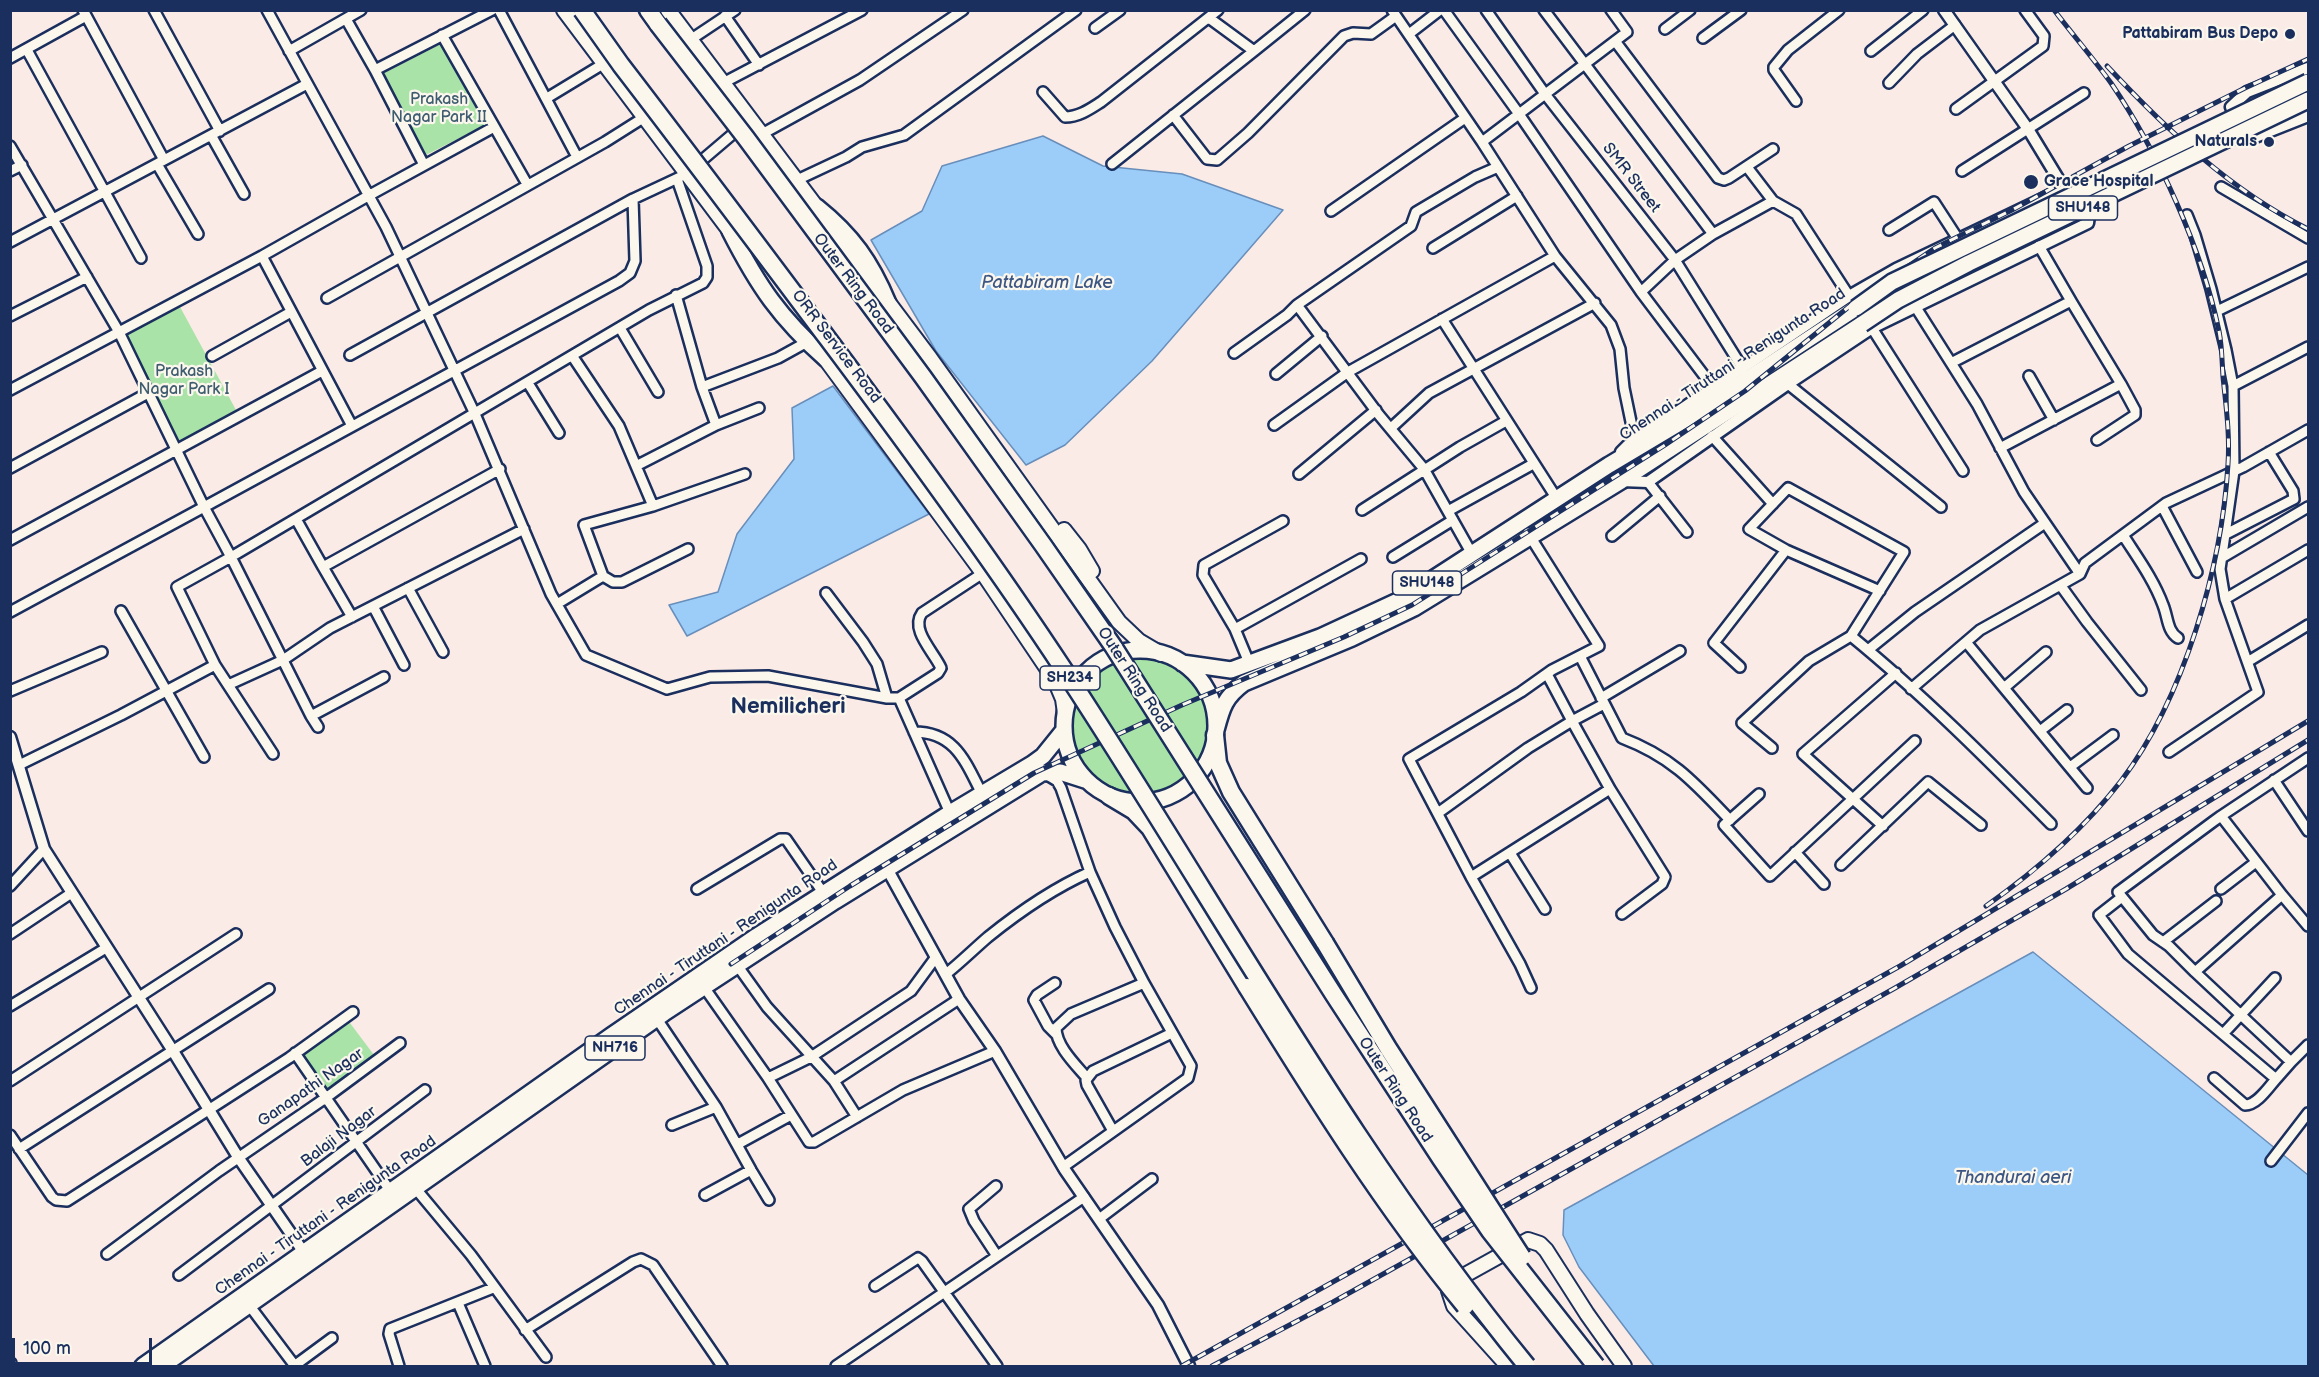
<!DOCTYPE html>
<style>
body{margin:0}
#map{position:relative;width:2319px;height:1377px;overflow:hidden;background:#faebe6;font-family:"Balsamiq Sans",sans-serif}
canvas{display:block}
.frame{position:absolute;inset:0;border:12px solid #1b2f5e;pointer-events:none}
.scale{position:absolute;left:12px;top:1338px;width:140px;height:27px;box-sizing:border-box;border:3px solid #1b2f5e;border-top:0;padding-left:8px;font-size:18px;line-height:21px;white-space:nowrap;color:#1b2f5e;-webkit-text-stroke:4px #fbf7ec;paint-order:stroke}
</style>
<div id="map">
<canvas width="2319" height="1377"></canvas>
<div class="frame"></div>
<div class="scale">100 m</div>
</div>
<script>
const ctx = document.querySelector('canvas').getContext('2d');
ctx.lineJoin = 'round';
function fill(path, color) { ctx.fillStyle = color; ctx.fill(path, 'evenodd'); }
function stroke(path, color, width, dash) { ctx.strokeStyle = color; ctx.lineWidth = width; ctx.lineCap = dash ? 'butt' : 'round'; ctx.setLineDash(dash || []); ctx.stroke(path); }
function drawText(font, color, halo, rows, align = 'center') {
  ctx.font = font + ' "Balsamiq Sans",sans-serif'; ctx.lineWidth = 4.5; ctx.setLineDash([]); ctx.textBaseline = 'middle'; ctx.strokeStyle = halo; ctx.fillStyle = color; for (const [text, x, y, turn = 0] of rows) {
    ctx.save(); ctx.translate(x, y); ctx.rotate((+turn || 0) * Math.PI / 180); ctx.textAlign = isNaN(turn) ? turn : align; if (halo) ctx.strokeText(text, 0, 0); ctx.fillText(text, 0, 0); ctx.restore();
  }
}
fill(new Path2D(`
 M441 44 485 125 424 156 384 73Z
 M179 305 236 410 178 442 124 335Z
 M1069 726a70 70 0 1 1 140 0a70 70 0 1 1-140 0Z
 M347 1019 374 1055 327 1094 299 1054Z`), '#a9e3a8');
const water = new Path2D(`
 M1043 136 1103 166 1182 174 1283 210 1152 361 1065 445 1026 465 936 351 871 240 922 211 942 166Z
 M833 386 929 514 687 636 669 605 718 592 737 534 794 459 792 408Z
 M2033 952 2308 1175V1366H1654L1579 1267 1563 1235 1564 1210Z`);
fill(water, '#9ccdf9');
stroke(water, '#688ebb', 1.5);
const minor = new Path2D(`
 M83 10 164 160
 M154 10 220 131
 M267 10 386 227 475 414 551 594 586 655 667 689 710 677 768 676 887 698H899L950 813
 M499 10 577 157
 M1444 10 1519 114 1641 292 1706 378 1711 390
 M1486 10 1545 94 1675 260 1743 369
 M1544 10 1713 234 1675 260 1641 292
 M725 16 759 65
 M346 19 375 70
 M1095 28 1120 10
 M1665 29 1690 10
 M1409 34 1440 10
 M442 35 527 184
 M1703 38 1741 10
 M690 40 735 10
 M1615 41 1718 178 1724 180 1729 178 1773 149
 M27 50 141 258
 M289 51 361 10
 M1254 51 1305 10
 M1871 51 1923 10
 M10 58 86 16
 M723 83 862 10
 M1889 83 1917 54 1955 25
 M1043 92 1065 117C1079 117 1090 109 1101 102L1218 10
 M547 98 603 64
 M1796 101 1774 70V67L1788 50 1839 10
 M1956 109 2043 46 2044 36 2025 10
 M1173 115 1207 159 1217 160 1248 133 1344 36 1353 33 1371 34 1396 16
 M762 134 860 80 963 10
 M211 135 244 194
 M1482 142 1627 32 1611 10
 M10 146 119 332 204 507 619 281 630 273 635 261 633 199
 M157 164 198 234
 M1112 164 1254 51 1209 18
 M424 165 375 70 492 10
 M694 167 741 127
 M1747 167 1773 201 1796 214 1849 296
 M10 171 22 165
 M1962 171 2084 93
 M797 180 846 157 862 147 904 135 1076 10
 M2221 187 2308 238
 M1331 211 1465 118
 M2187 215 2195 235 2211 289 2226 350 2233 386 2234 471 2220 569 2225 599
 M1889 230 1934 202 1958 239
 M1713 234 1773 201
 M10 242 307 84
 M1433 248 1517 196
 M262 256 352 426
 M1555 256 1611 325 1620 349 1624 388 1635 441
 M327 298 605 142 643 118
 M1915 306 1977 404 2024 492 2080 574
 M2217 311 2308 267
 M10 316 87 277
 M1442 319 1557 499
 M620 328 658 392
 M1872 328 1963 471
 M1234 353 1287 315 1297 305
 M350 355 633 199 680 177
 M212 356 291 312
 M1951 363 2071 301 2039 246
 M1276 374 1322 336
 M2029 376 2054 420
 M528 383 559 433
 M1788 384 1941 507
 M2233 386 2308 347
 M702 387 778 358 807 342
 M10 390 262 256 368 196 494 127
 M716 425 759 408
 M1274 425 1348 372 1555 256 1482 142 1392 10
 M1391 428 1429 393 1595 303
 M1712 436 1773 504
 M2097 440 2135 415V410L2121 384
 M2000 448 2121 384 2071 301
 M636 466 716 425 702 387 676 295
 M10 468 148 393
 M1299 474 1376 410
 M1648 482 1687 532
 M653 506 745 474
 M2162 506 2197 572
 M1362 510 1460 447 1506 421
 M1448 511 1533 464
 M296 519 323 567
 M2226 534 2294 499 2293 491 2269 452
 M2123 535C2137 557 2154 580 2163 605 2168 617 2167 631 2178 638
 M1612 536 1660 496
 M10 540 322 371
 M1786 550 1880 591
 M1472 554 1424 469 1379 415 1297 305 1411 226 1416 212 1475 177 1498 167
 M1393 557 1453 520
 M2223 557 2308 507
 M603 576 613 582H622L688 549
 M2061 586 2087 622 2141 690
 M408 588 443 652
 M826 593 863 642 877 664 887 698
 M557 604 603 576 584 525 653 506 619 426 573 357
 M373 606 404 665
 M121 611 204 757
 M10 612 204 507 231 557 177 587 215 665 121 715 19 765
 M352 617 323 567 500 469
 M1235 629 1203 575 1204 565 1283 521
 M1966 642 2004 688
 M1868 650 1915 612 2045 523
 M2046 652 2004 688 2087 788
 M1580 656 1622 738C1672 757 1694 782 1730 820
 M2249 661 2308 625
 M215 665 273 754
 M1250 665 1235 629 1361 559
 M1740 667 1714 643 1786 550 1749 529 1788 488 1904 552 1851 636
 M1547 674 1572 721 1604 704
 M384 677 311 716 231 557 649 310 703 283 707 277V266L677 179
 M228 685 283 660 330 628 524 529
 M1911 689 1980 630 2080 574 2085 563 2166 503 2243 467 2308 430
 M10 691 102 652
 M899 698 938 673 941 668C934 652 910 630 922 613L983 573
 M1601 698 1680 651
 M311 716 318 727
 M2040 731 2067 710
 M914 732C955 732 965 761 982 794
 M1772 748 1742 723 1809 661 1851 636C1922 694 1987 759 2051 824
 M2169 752 2258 692 2225 599 2308 550
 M2070 767 2113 735
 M1047 775 1057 781 1061 788 1090 872
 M2274 780 2308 831
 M1759 794 1724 825 1770 876 1915 741
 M1438 813 1528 748 1572 721 1610 789
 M2221 816 2282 895 2195 972 2169 946 2153 935 2118 892 2214 821 2221 816 2308 758
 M1883 826 1803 754 1896 673
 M1795 852 1824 884
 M1510 853 1545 909
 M1841 865 1928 782 1981 825
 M1471 877 1409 759 1521 692 1552 670 1599 646 1528 533
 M10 886 44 849
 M697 889 780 839H786L824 894
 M2221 889 2256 862
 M2282 895 2308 926
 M2122 897 2099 915 2128 954 2276 1079 2291 1062
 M10 934 70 894
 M2163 942 2216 901
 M936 957 911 991 811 1057 768 1078 809 1142H814L903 1090 995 1051
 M737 965 767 1007 834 1081 857 1117
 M2195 972 2291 1062 2308 1045
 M946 974C961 962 974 949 988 937 1019 912 1054 888 1090 872L1115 927 1144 983 1071 1014 1056 1028C1056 1046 1076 1065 1087 1078
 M1055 983 1037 995 1034 1000 1048 1026 1056 1034
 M704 987 768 1078
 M1531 988 1520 964 1471 877 1610 789 1665 877 1662 884 1622 914
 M10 1006 106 948
 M657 1019 716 1107 751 1170 705 1195
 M2223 1034 2275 978
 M295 1053 391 1192
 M2214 1078 2245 1105C2257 1105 2268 1088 2276 1079
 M10 1081 236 934
 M834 1081 959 999
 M672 1125 716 1107
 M1113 1131 1087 1085 1086 1080 1093 1071 1172 1033
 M10 1135 52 1197 56 1200 67 1201 289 1058 353 1012
 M738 1144 791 1115
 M19 1149 269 989
 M2271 1161 2308 1113
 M1063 1167 1188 1078 1191 1066 1144 983
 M751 1170 769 1200
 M996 1186 969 1209 974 1221 997 1256
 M416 1189 471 1255 546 1357
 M1099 1219 1152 1179
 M107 1254 219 1171 327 1097 400 1043
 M179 1275 425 1090
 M875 1286 918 1258 922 1261 997 1366
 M458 1303 485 1366
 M249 1305 295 1366
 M525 1330 633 1262 641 1259 653 1265 722 1366
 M10 1364 11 1363
 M294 1366 332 1338
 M399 1366 389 1334 390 1329 493 1288
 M836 1366 1084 1197`);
const tertiary = new Path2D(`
 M1944 10 2028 129 2065 190
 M2308 68 2247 92 2231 107 2238 125 2250 139 2308 116
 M1621 452 1627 446 1849 296 1896 269 2059 191 2073 189C2086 199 2091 207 2088 223L1872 328 1788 384 1648 482 1621 481
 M10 737 44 849 173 1051 238 1157 307 1257
 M885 865 959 999 995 1051 1065 1170 1158 1305 1189 1366`);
const primary = new Path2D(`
 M564 10 736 239
 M668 10 930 358 1119 622 1139 641 1161 654
 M819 350 983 573 1055 680 1063 699 1065 713
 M1064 530 1079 549 1092 571
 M1508 1366 1454 1306 1449 1291 1456 1280 1528 1240 1540 1244 1546 1250 1587 1314 1624 1366`);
const trunk = new Path2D(`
 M817 207C852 235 871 262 888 303
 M730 231C758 286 780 318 826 359
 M1064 726a76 76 0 1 1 152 0a76 76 0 1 1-152 0Z
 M1182 663 1231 670 1320 637 1402 599 1609 465 1691 416 1856 308
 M1216 730C1222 707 1225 697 1244 683L1352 638 1414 608 1621 481 1862 324
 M143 1366 611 1036 757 936 950 813 1032 764 1043 756 1064 730
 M162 1366 664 1013 835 901 1042 773 1060 772 1085 780`);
const motorway = new Path2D(`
 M648 10 658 24
 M1215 735 1218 763 1231 792 1325 943
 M1109 796 1134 811 1150 828 1247 987`);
stroke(minor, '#1b2f5e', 14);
stroke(tertiary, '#1b2f5e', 15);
stroke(primary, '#1b2f5e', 18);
stroke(trunk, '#1b2f5e', 20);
stroke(motorway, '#1b2f5e', 21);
stroke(minor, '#fbf7ec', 9);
stroke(tertiary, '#fbf7ec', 10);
stroke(primary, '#fbf7ec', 14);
stroke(trunk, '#fbf7ec', 15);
stroke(motorway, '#fbf7ec', 16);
const rail = new Path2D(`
 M2107 66C2167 130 2230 190 2308 229
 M1986 906C2037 870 2083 830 2121 781 2184 698 2222 567 2228 464 2230 435 2226 406 2223 377 2222 362 2222 346 2219 331 2202 249 2158 152 2111 83 2093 58 2073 35 2054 10
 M731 964 850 886 1034 773 1182 705 1344 637 1412 605 1665 445 1745 391 1851 305 1935 248 2012 210 2129 146 2245 88 2308 59
 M1182 1366 1900 966 2308 721
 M1212 1366 1333 1302 1895 988 2066 889 2308 740`);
stroke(rail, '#1b2f5e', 5);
stroke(rail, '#fbf7ec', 3, [9]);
const trunkBridge = new Path2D(`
 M1856 308 1892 282 2308 82
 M1862 324 1898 300 1969 263 2308 100`);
const motorwayBridge = new Path2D(`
 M582 10 621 65C691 156 759 247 828 339 909 447 989 556 1064 670 1217 903 1350 1150 1527 1366
 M658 24 746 138 923 377 1043 545 1113 646 1334 995 1441 1159 1490 1231 1596 1366
 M1325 943 1388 1048 1522 1257
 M1247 987C1315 1097 1383 1206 1465 1306`);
stroke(trunkBridge, '#1b2f5e', 20, []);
stroke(motorwayBridge, '#1b2f5e', 21, []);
stroke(trunkBridge, '#fbf7ec', 15);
stroke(motorwayBridge, '#fbf7ec', 16);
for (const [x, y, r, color] of [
 [2290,34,6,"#1b2f5e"],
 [2269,142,6,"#1b2f5e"],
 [2031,182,8,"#1b2f5e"]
]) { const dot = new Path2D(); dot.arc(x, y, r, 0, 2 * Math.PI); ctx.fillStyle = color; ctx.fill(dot); stroke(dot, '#fbf7ec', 2); }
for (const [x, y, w] of [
 [2083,208,69],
 [1427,583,69],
 [1070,678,60],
 [615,1048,60]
]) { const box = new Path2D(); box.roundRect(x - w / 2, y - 12, w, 24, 4.5); ctx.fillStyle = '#fbf7ec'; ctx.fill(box); stroke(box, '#1b2f5e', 1.5); }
drawText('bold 15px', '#1b2f5e', null, [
 ["SHU148",2083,208],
 ["SHU148",1427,583],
 ["SH234",1070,678],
 ["NH716",615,1048]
]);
drawText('bold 16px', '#1b2f5e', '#fbf7ec', [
 ["Pattabiram Bus Depo",2278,34],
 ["Naturals",2257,142],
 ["Grace Hospital",2044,182,"left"]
], 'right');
drawText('16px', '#3e5c70', '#fbf7ec', [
 ["Prakash",439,100],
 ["Nagar Park II",439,118],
 ["Prakash",184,372],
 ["Nagar Park I",184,390]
]);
drawText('16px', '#1b2f5e', '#fbf7ec', [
 ["SMR Street",1631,178,52],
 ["Outer Ring Road",853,284,53],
 ["ORR Service Road",836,347,53],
 ["Chennai - Tiruttani - Renigunta Road",1733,365,-33],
 ["Outer Ring Road",1134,680,57],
 ["Chennai - Tiruttani - Renigunta Road",726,938,-34],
 ["Ganapathi Nagar",311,1088,-35],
 ["Outer Ring Road",1395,1090,57],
 ["Balaji Nagar",339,1137,-37],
 ["Chennai - Tiruttani - Renigunta Road",326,1216,-35]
]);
drawText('italic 18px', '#3b5685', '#fbf7ec', [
 ["Pattabiram Lake",1047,283],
 ["Thandurai aeri",2013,1178]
]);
drawText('bold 22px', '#1b2f5e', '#fbf7ec', [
 ["Nemilicheri",788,707]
]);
</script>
